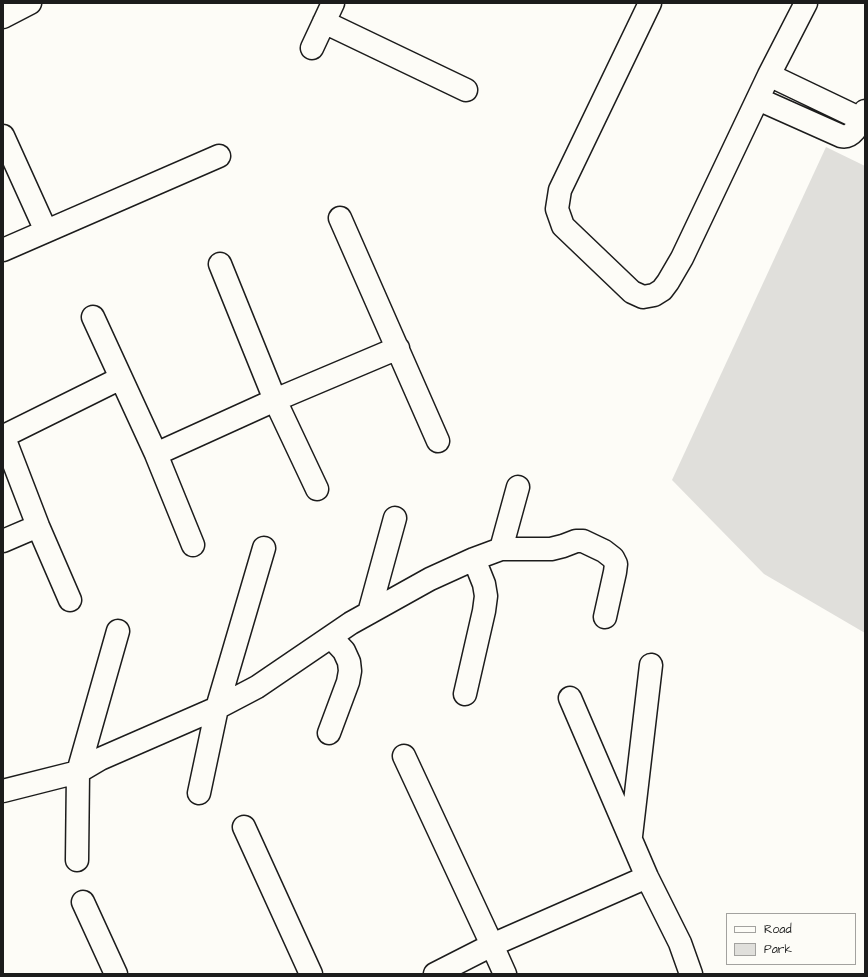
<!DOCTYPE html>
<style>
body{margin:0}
#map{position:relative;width:868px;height:977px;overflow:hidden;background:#fdfcf7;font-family:"Architects Daughter",sans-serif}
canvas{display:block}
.frame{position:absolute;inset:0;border:4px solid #1c1c1c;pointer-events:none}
.legend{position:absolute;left:726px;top:913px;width:130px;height:52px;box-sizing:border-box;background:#fdfcf7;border:1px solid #a3a29f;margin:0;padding:5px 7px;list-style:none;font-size:12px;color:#1c1c1c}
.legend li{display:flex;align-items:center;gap:8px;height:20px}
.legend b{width:20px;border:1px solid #a3a29f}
</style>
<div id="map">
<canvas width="868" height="977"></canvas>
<div class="frame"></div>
<ul class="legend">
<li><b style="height:5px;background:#fdfcf7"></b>Road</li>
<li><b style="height:11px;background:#e0dfdb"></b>Park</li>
</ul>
</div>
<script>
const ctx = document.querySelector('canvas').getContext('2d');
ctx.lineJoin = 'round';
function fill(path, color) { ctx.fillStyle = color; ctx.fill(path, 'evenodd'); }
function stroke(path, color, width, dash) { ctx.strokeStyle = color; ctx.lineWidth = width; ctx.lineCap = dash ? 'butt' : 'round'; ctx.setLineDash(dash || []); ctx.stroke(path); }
fill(new Path2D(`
 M826 147 865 166V633L764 574 672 480Z`), '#e0dfdb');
const minor = new Path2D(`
 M650 3 560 190 557 209 563 226 632 292 643 297 654 295 662 290 668 282 682 258 769 75 806 3
 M3 17 30 3
 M324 22 466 90
 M312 48 333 3
 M769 75 861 119
 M758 99 841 136C854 139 860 121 865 111
 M3 136 46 231
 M340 218 438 441
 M3 250 219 156
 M220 264 275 400 317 489
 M93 317 156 454 193 545
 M3 435 38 526 70 600
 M4 436 121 378
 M156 454 275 400 398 348
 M3 541 38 526
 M501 549 518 487
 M369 613 395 518
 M465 694 484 611 486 596 484 584 474 559
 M570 698 647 877 680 943 691 974
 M329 733 348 682 350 671 349 662 344 651 331 637
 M404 756 492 945 505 974
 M3 791 78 772 100 759 217 708 257 687 351 623 369 613 430 579 474 559 501 549H551L563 546 576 541H583L604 551 613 558 616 564 615 572 605 617
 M199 793 217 708 264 548
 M244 827 311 974
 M631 836 651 665
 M77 860 78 772 118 631
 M83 902 116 974
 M435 974 492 945 647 877`);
stroke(minor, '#1c1c1c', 25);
stroke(minor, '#fdfcf7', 22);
</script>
